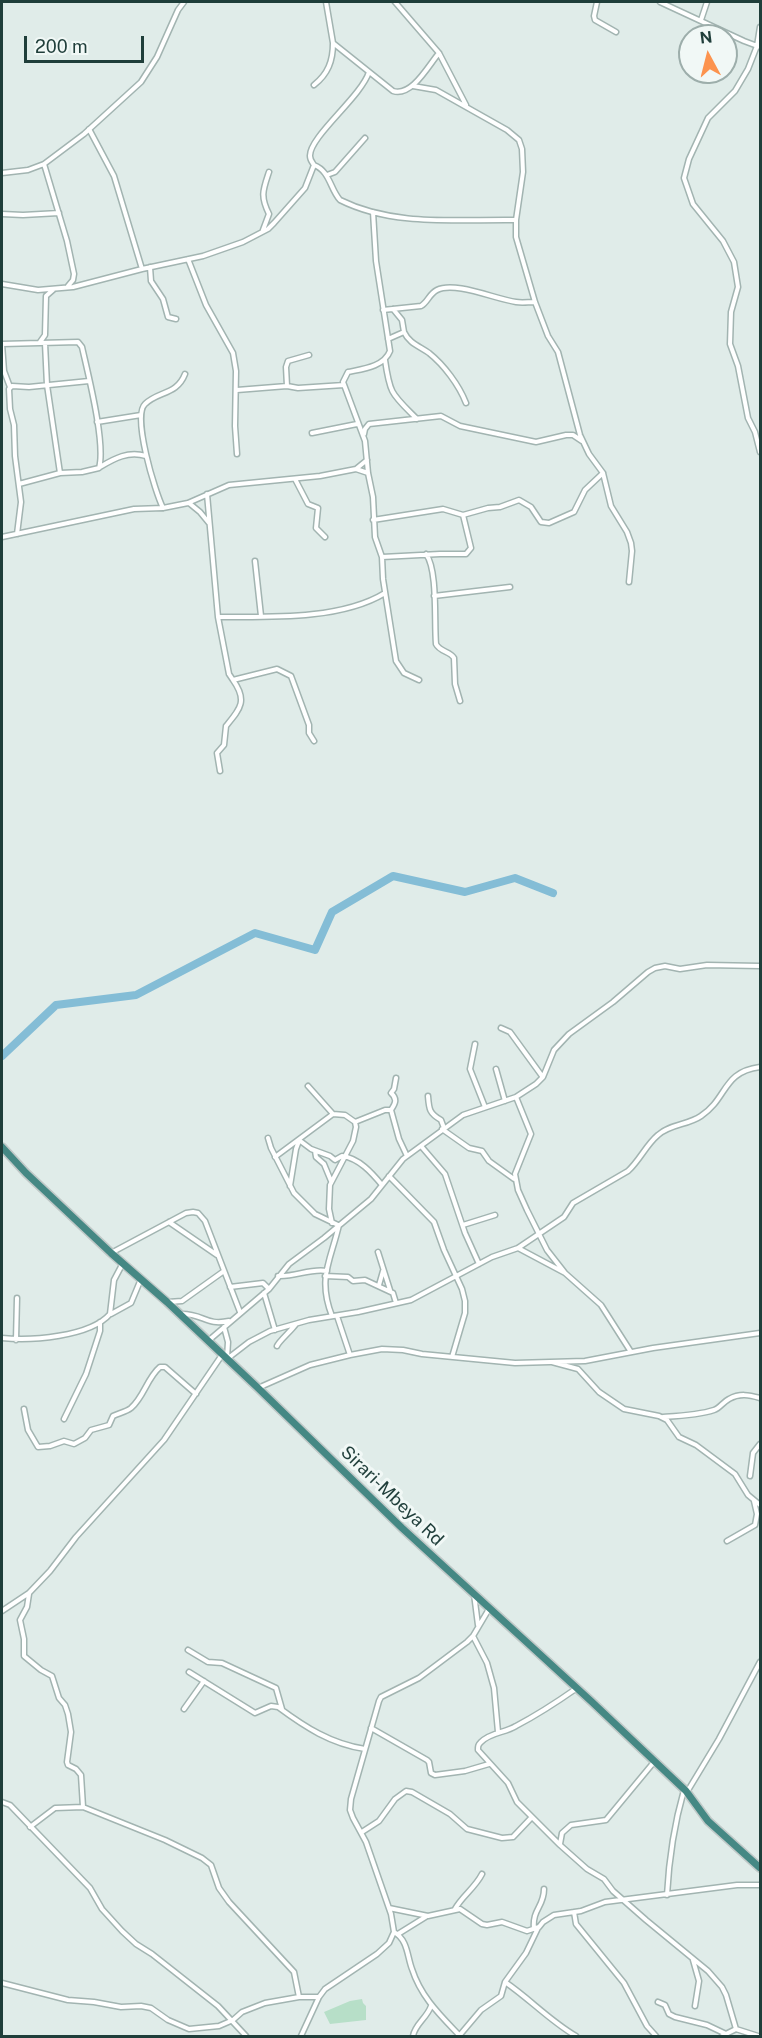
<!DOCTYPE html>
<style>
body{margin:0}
#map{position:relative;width:762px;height:2038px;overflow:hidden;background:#e0ece9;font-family:"Public Sans",sans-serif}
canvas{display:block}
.frame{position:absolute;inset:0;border:3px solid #1f3e3a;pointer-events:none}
.north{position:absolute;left:678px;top:24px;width:60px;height:60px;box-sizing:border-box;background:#f1f8f6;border:2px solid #9daeab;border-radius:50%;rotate:353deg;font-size:16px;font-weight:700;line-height:24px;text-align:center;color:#1f3e3a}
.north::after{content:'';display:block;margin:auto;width:21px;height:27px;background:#fc934e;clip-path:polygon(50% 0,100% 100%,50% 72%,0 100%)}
.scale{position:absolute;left:24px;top:36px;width:120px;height:27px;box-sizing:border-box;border:3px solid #1f3e3a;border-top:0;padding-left:8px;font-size:18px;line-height:21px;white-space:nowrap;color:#1f3e3a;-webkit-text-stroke:4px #f1f8f6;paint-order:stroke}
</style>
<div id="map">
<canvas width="762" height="2038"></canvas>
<div class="frame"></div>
<div class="north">N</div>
<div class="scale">200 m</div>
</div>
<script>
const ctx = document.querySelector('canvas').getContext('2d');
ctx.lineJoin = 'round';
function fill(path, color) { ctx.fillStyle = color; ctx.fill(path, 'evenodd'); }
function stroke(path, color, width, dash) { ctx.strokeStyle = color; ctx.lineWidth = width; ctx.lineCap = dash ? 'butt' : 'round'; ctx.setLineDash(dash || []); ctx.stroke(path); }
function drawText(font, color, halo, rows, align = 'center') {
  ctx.font = font + ' "Public Sans",sans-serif'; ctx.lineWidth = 6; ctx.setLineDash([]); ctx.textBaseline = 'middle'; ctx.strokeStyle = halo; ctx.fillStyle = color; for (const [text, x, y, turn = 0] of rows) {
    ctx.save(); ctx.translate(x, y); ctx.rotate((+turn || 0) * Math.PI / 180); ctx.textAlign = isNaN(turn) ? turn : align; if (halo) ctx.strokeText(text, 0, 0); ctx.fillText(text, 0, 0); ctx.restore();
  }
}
fill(new Path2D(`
 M362 1999 363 2003 366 2006V2020L330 2024 324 2012 350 2001Z`), '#b7dfc8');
stroke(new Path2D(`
 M2 1056 56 1005 136 995 255 933 315 950 332 912 393 876 465 892 515 878 553 893`), '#84bdd6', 8);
const minor = new Path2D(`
 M326 2 333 43 393 91C412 97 428 66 439 53
 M395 2 439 53 466 105
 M597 2 594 16 595 20 616 32
 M660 2 744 41 760 47
 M701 20 707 2
 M760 27 757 46 748 69 735 91 708 118 689 159 684 178 693 204 723 241 734 262 738 287 731 312 730 344 738 366 748 418 755 432 760 452
 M314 85C328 74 333 61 333 43
 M413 86 436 90 507 130 519 140 522 149 523 172 516 220V237L535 302 548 336 558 352 580 435 589 454 603 473 611 506 627 532 631 543 632 551 629 582
 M89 129 114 176 142 269
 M44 164 67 241 74 274 73 280 68 286
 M314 165C330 171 330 189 340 200 394 227 457 219 516 220
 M2 173 28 170 44 164 84 134 141 82 157 57 178 10 184 2
 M327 175 335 172 365 138
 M373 212 376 261 390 351C384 367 362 369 348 372L343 382 365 441 368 473 373 497 375 537 382 557 383 579 396 661 404 673 419 680
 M2 214 23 215 59 213
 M263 230 269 214C260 196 263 190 269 172
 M188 259 206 305 233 353 236 371 235 426 237 454
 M150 267 151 281 163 299 168 317 176 319
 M2 284 38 290 73 287 142 269 203 256 243 242 268 229 274 223 305 188 314 165C312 162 310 160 310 156 309 137 361 97 369 72
 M383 310 421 306C428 302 429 294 437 290 455 281 495 299 516 302 522 303 528 302 535 302
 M404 332C409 343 419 346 429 353 444 365 459 385 466 403
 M388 339 404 332 402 320 393 309
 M40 342 45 335 46 296 54 289
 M45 343 47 385
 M2 344 78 342 82 347C88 374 106 444 99 468L82 472 60 473 19 484
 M2 344 4 371 10 387
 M385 360C390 395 392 394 417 419
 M47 385 60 473
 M287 386 286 367 288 361 309 355
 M237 390 287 386 298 388 344 385
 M97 422 141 415
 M312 433 357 424
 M364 434 365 429 369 424 441 416 460 426 536 442 566 435H573L582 441
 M100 467C115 458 128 451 146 456
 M356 469 367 460
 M295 479 308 504 318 508 316 528 325 537
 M207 494 218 617 229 674 233 680 277 669 291 676 309 725V733L314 741
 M189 503 200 512 209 523
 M163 508C155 492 132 416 145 404 158 391 177 395 185 374
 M373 520 443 509 463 515 488 508 500 507 519 500 531 507 541 522 549 523 574 512 585 490 603 473
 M17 534 21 502 15 456 14 425 10 409 9 389 12 386 29 387 89 381
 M2 537 134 509 163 508 188 503 229 485 320 476 356 469 368 473
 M426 554C438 570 434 622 436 644 440 652 450 651 454 658L455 684 460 701
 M382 557 440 554H466L471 548 463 515
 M255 561 261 616
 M434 596 510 587
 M218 617C269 617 341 620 385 593
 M220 771 217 753 224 745 226 726C240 709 248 701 233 680
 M501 1028 510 1032 542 1076
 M475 1044 470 1069 485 1107
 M496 1069 505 1101
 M308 1086 333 1114 345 1115 355 1122 385 1110H391L399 1139 407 1156
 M428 1096C429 1109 429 1113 441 1120L444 1128
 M516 1097 531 1134 515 1174 518 1190 527 1210 547 1250 565 1273 601 1305 631 1352
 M391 1110C395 1104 398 1099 391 1093L394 1089 396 1078
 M442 1129 469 1148 482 1151 489 1161 514 1179
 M268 1138 271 1148 294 1193 315 1214 338 1225
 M299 1140 311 1149 330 1156 335 1160 342 1156C359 1158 372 1173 382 1185
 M421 1146 445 1174 465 1233 479 1264
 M315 1151 316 1157 324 1164 331 1181
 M275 1157 333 1114
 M389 1176 434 1222 444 1250 462 1289 465 1301V1313L452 1357
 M290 1186 296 1149 299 1141
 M169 1222 217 1255
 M332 1223 329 1209 330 1185 353 1141 356 1127 355 1122
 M463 1225 495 1215
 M518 1248 565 1273
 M378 1252 390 1290
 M111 1253 186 1213 193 1212 198 1213 205 1221 240 1312
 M278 1276C296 1277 310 1268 327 1271
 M325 1276 348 1277 353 1281 365 1280 393 1293 396 1303
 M379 1285 383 1271
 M230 1287 263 1283 269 1289
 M264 1293 275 1330
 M168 1302 182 1301 224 1271
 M111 1314 131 1303 141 1279
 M182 1314C204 1314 206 1326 229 1321
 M332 1316C317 1278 331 1260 339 1225
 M337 1316 350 1355
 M224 1327 228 1342 227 1358
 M2 1338C30 1341 90 1337 110 1314L114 1280 123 1263
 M16 1340 17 1298
 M208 1341 269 1289 289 1264 324 1238 371 1199 403 1159 463 1115 516 1097 536 1084 543 1077 554 1050 569 1034 613 1002 648 972 655 968 665 966 680 969 707 965 760 966
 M277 1346C279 1341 291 1331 296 1324
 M227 1359 249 1342 270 1331 309 1320 358 1312 411 1300 492 1257 518 1248 564 1217 573 1203 628 1171C640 1160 646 1145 658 1135 670 1124 688 1125 701 1116 728 1098 722 1072 760 1067
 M552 1362 578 1369 599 1392 624 1409 659 1416 667 1420 679 1437 696 1445 735 1474 748 1495 760 1505
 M258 1388 310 1365 350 1355 382 1349 403 1350 422 1354 515 1363 585 1361 653 1348 760 1333
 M24 1409 28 1430 38 1447 50 1446 64 1441 74 1444 85 1438 91 1430 109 1425 113 1416C119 1413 126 1412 131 1408 144 1397 147 1378 160 1367H165L196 1394
 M663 1417C679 1416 699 1415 714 1410 720 1408 723 1402 729 1399 740 1393 749 1395 760 1398
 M64 1419 86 1374 100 1331V1322
 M750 1476 753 1453 760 1444
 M727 1541 755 1525 757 1514 754 1501
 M29 1594 27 1607 20 1620 24 1639V1656L41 1670 52 1676 59 1698 65 1705 68 1714 71 1732 67 1762 68 1765 76 1769 81 1775 83 1807
 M474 1594 478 1625
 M2 1611 29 1593 50 1571 76 1537 164 1440 222 1355
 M473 1636 487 1663 494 1688 498 1732
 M188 1650 208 1662 222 1663 276 1688 282 1709
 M189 1672 255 1713 271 1706 278 1707C305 1727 331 1744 365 1749
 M577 1688C557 1702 537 1715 516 1726 505 1733 491 1732 481 1742 478 1745 478 1746 478 1750L508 1783 517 1802 560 1845 587 1869 604 1879 613 1891 646 1920 708 1971 722 1987 726 1995 736 2029 758 2036
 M184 1709 204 1681
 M371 1728 427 1760 429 1762 431 1773 435 1775 465 1771 489 1764
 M687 1792 719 1739 760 1662
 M2 1802 10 1805 90 1888 102 1909 122 1931 136 1944 152 1954 218 2006 246 2036
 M30 1827 55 1808 83 1807 165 1840 202 1858 211 1865 219 1888 229 1902 294 1972 299 1997
 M362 1832 379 1821 395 1799 406 1791 412 1792 450 1814 467 1829 502 1838 513 1837 532 1817
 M560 1844 562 1833 571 1825 606 1820 654 1762
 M667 1895C669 1858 674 1825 684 1790
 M389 1908 428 1916 460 1909 482 1924 487 1925 502 1922 527 1931 539 1927 543 1922 554 1915 581 1911 605 1902 737 1885H760
 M455 1909C462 1896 475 1888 482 1874
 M574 1912 576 1924 624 1983 647 2026 656 2036
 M534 1929C532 1909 544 1907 544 1889
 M394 1932C408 1940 407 1956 412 1969 421 1997 440 2015 459 2035
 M398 1934 427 1916
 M693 1960 699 1981 695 2006
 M505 1982C530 1999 550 2021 576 2036
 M2 1983 68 2000 94 2002 121 2007 141 2006 151 2008 168 2020 189 2029 219 2026 233 2020 242 2012 265 2003 299 1997H319
 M658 2002 665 2005 669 2014 675 2017 707 2025 726 2034
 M301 2036 319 1997 325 1989 377 1954 389 1943 394 1932 391 1914 366 1842 353 1818 350 1810 351 1799 379 1701 381 1697 419 1678 467 1642 473 1636 489 1609
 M413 2036C415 2024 427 2018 431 2006
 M459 2036 481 2010 501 1996 505 1982 526 1953 538 1928
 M722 2036 736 2029`);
const trunk = new Path2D(`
 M2 1147 26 1173 111 1253 167 1302 258 1388 402 1528 592 1702 686 1791 708 1821 760 1868`);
stroke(minor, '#a2b4b1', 7);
stroke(trunk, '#c0c9c8', 10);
stroke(minor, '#fff', 4);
stroke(trunk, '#458884', 7);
drawText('18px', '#1f3e3a', '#f1f8f6', [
 ["Sirari-Mbeya Rd",392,1496,44]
]);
</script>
